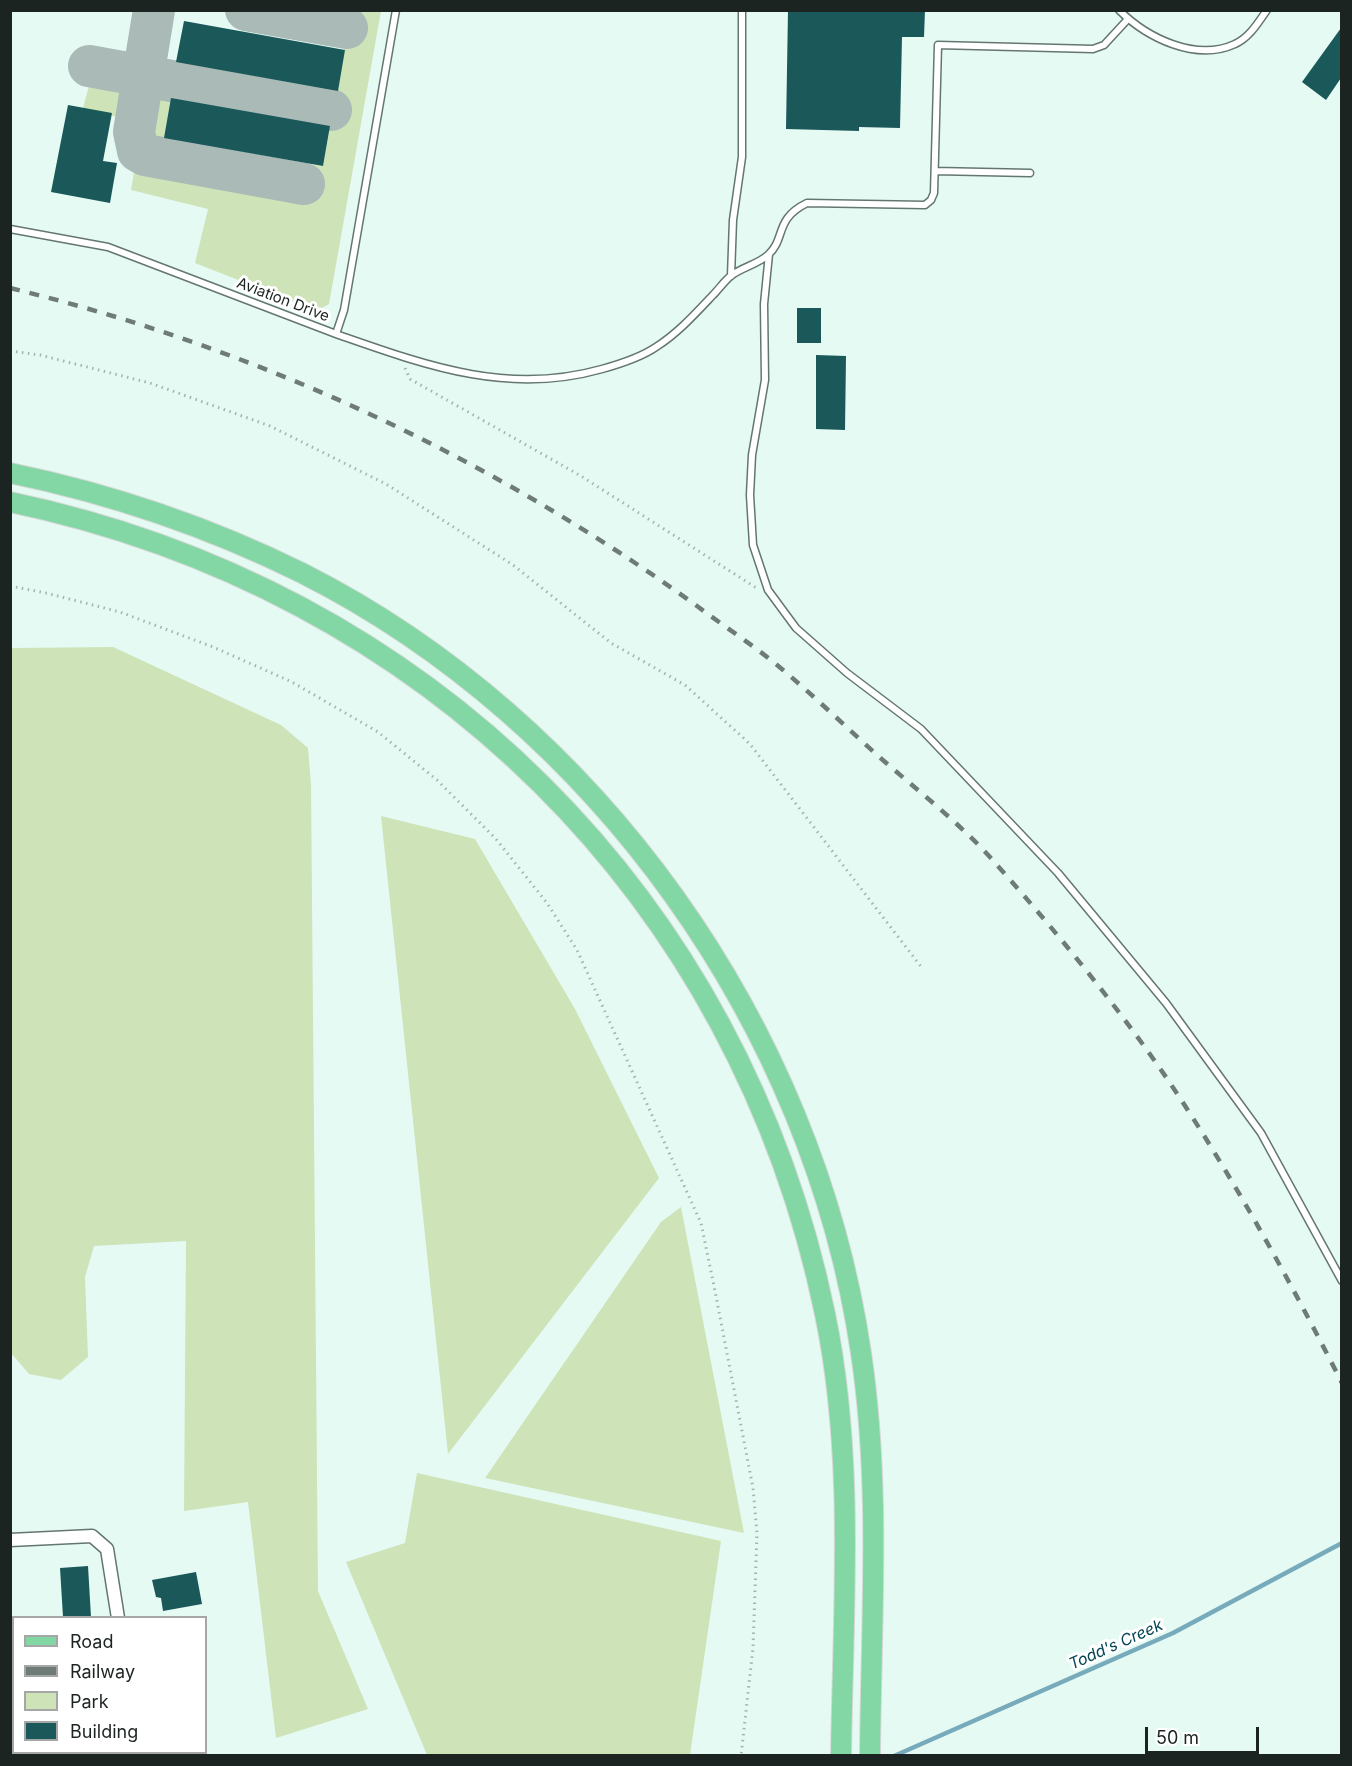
<!DOCTYPE html>
<style>
body{margin:0}
#map{position:relative;width:1352px;height:1766px;overflow:hidden;background:#e6faf4;font-family:Inter,sans-serif}
canvas{display:block}
.frame{position:absolute;inset:0;border:12px solid #1c2421;pointer-events:none}
.legend{position:absolute;left:12px;top:1616px;width:195px;height:138px;box-sizing:border-box;background:#fff;border:2px solid #a4a7a6;margin:0;padding:8px 10px;list-style:none;font-size:18px;color:#1c2421}
.legend li{display:flex;align-items:center;gap:12px;height:30px}
.legend b{width:30px;border:2px solid #a4a7a6}
.scale{position:absolute;left:1145px;top:1727px;width:114px;height:27px;box-sizing:border-box;border:3px solid #1c2421;border-top:0;padding-left:8px;font-size:18px;line-height:21px;white-space:nowrap;color:#1c2421;-webkit-text-stroke:4px #fff;paint-order:stroke}
</style>
<div id="map">
<canvas width="1352" height="1766"></canvas>
<div class="frame"></div>
<ul class="legend">
<li><b style="height:8px;background:#83d7a4"></b>Road</li>
<li><b style="height:8px;background:#6e7b77"></b>Railway</li>
<li><b style="height:16px;background:#cee3b8"></b>Park</li>
<li><b style="height:16px;background:#1a585a"></b>Building</li>
</ul>
<div class="scale">50 m</div>
</div>
<script>
const ctx = document.querySelector('canvas').getContext('2d');
ctx.lineJoin = 'round';
function fill(path, color) { ctx.fillStyle = color; ctx.fill(path, 'evenodd'); }
function stroke(path, color, width, dash) { ctx.strokeStyle = color; ctx.lineWidth = width; ctx.lineCap = dash ? 'butt' : 'round'; ctx.setLineDash(dash || []); ctx.stroke(path); }
function drawText(font, color, halo, rows, align = 'center') {
  ctx.font = font + ' Inter,sans-serif'; ctx.lineWidth = 6; ctx.setLineDash([]); ctx.textBaseline = 'middle'; ctx.strokeStyle = halo; ctx.fillStyle = color; for (const [text, x, y, turn = 0] of rows) {
    ctx.save(); ctx.translate(x, y); ctx.rotate((+turn || 0) * Math.PI / 180); ctx.textAlign = isNaN(turn) ? turn : align; if (halo) ctx.strokeText(text, 0, 0); ctx.fillText(text, 0, 0); ctx.restore();
  }
}
fill(new Path2D(`
 M351 11H381L329 304 317 311 195 263 208 209 131 190 135 167 143 164 303 191 308 164 323 166Z
 M115 77C135 91 131 97 128 120L83 108 90 82 99 78Z
 M171 90 189 93 188 101 164 138 167 139 165 148 161 150C140 144 152 112 155 97Z
 M113 647 281 725 308 748 311 784 318 1591 368 1709 276 1738 248 1502 184 1511 186 1241 94 1246 85 1277 88 1357 61 1380 29 1374 11 1353V648Z
 M381 816 475 839 575 1009 659 1178 448 1454Z
 M681 1207 744 1533 485 1478 661 1222Z
 M417 1473 721 1541 690 1755H427L346 1562 405 1543Z`), '#cee3b8');
stroke(new Path2D(`
 M894 1756 1173 1633 1342 1543`), '#77aaba', 4.5);
stroke(new Path2D(`
 M154 10 134 132 138 151 145 155 304 184
 M246 10 347 28
 M89 66 331 110`), '#aabab6', 42);
fill(new Path2D(`
 M788 10H925L924 37H902L900 128 859 127V131L786 129Z
 M184 21 345 50 338 91 176 62Z
 M1341 28V78L1326 100 1302 82Z
 M171 98 330 126 323 166 164 138Z
 M68 105 112 113 103 161 117 163 110 203 51 192Z
 M797 308H821V343H797Z
 M816 355 846 356 845 430 816 429Z
 M88 1566 91 1617H63L60 1568Z
 M196 1572 202 1604 163 1611 161 1598 156 1597 152 1580Z`), '#1a585a');
const service = new Path2D(`
 M1119 10C1147 38 1196 62 1235 44 1249 38 1258 23 1267 10
 M935 171 1030 173
 M10 229 108 247 336 334 344 310 396 10
 M769 254 764 304 765 380 752 455 750 495 753 545 768 590 796 628 847 673 921 729 1058 873 1166 1003 1261 1133 1342 1281
 M731 276 733 220 742 157V10
 M336 334C425 365 507 396 602 369 620 364 640 358 656 347 678 333 695 314 713 295 719 289 725 280 732 275 743 267 758 264 768 255 786 239 774 219 807 203L925 205 931 200 934 193 938 45 1093 49 1104 45 1128 19
 M10 1642H14`);
const minor = new Path2D(`
 M10 1540 92 1536 107 1549 118 1618
 M10 1742H14
 M120 1756V1752`);
const primary = new Path2D(`
 M10 473C112 494 209 527 302 573 597 722 813 1026 861 1353 881 1486 871 1622 870 1756
 M10 502C426 589 739 897 825 1314 855 1458 843 1609 841 1756`);
stroke(service, '#647670', 9);
stroke(minor, '#647670', 15);
stroke(primary, '#d6d8d7', 22);
stroke(new Path2D(`
 M10 351 40 355 150 383 270 426 386 484 513 565 611 643 685 685 750 744 922 968
 M405 368 410 379 581 476 758 589
 M10 586 46 593 120 612 213 647 292 682 378 732 437 780 496 839 547 903 577 950 701 1223 715 1291 753 1488 757 1533 753 1648 741 1756`), '#a4b4af', 3, [1.5, 4.5]);
stroke(service, '#fff', 6);
stroke(minor, '#fff', 12);
stroke(primary, '#83d7a4', 20);
stroke(new Path2D(`
 M10 288C257 348 491 457 697 606 725 627 756 647 783 670 815 697 845 726 876 754 913 787 955 819 989 856 1050 924 1116 1004 1168 1080 1233 1177 1289 1279 1342 1383`), '#6e7b77', 4.5, [10, 10]);
drawText('15px', '#1c2421', '#fff', [
 ["Aviation Drive",283,300,21]
]);
drawText('italic 16px', '#064656', '#fff', [
 ["Todd's Creek",1116,1645,-24]
]);
</script>
